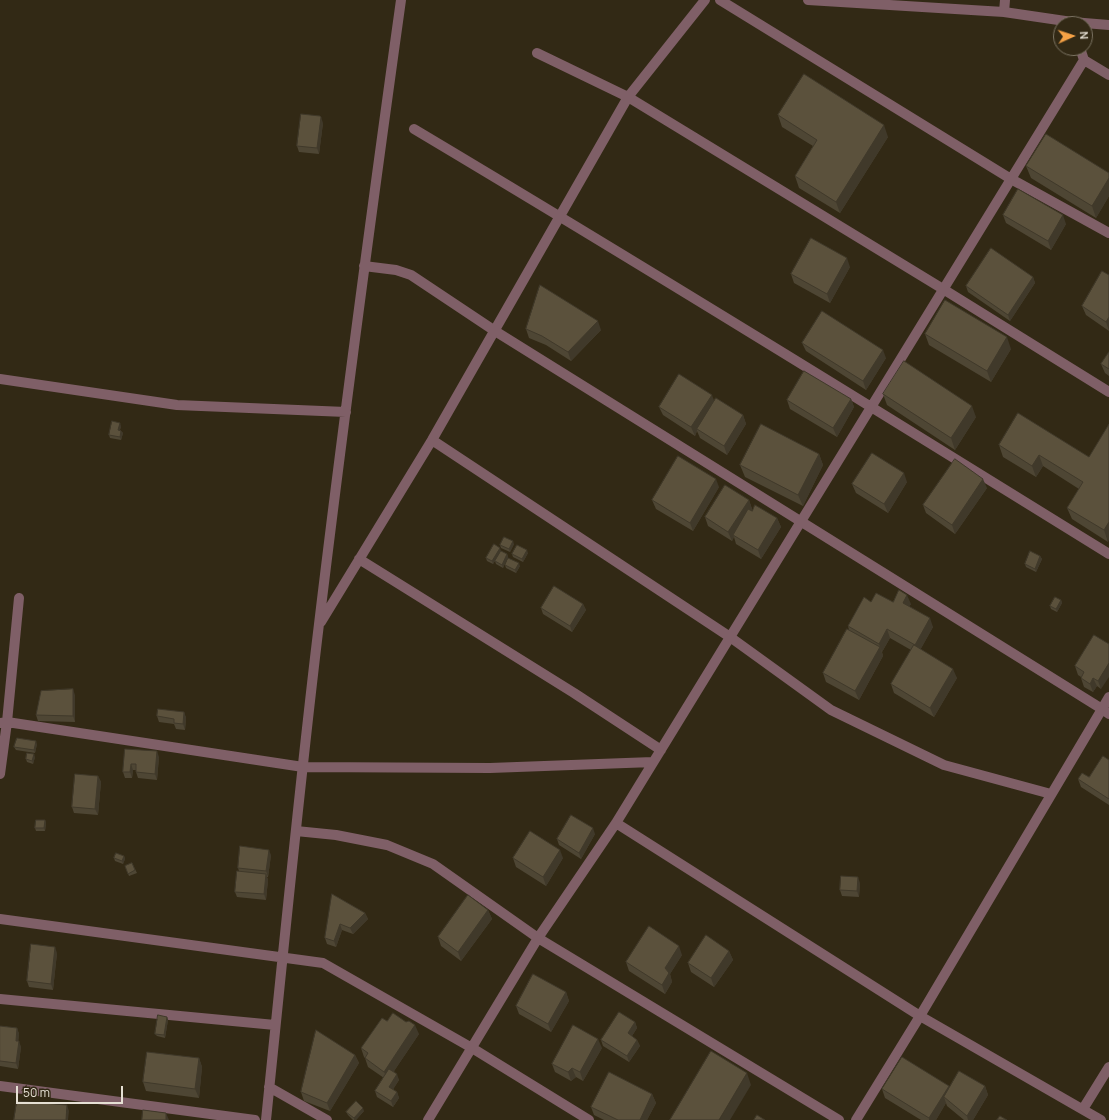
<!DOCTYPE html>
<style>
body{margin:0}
#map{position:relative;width:1109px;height:1120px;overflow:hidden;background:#322915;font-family:Manrope,sans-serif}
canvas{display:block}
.north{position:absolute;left:1053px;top:16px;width:40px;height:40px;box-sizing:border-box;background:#322915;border:1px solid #7a7261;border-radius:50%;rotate:87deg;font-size:11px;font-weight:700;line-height:16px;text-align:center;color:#e6e0d4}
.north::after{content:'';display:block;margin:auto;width:14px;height:18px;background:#f6a246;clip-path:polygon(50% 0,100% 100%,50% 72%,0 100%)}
.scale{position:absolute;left:16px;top:1086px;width:107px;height:18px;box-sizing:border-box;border:2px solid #e6e0d4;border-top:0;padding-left:5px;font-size:12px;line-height:14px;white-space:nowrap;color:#e6e0d4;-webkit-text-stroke:3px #322915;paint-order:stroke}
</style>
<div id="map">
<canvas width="1109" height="1120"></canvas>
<div class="north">N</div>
<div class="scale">50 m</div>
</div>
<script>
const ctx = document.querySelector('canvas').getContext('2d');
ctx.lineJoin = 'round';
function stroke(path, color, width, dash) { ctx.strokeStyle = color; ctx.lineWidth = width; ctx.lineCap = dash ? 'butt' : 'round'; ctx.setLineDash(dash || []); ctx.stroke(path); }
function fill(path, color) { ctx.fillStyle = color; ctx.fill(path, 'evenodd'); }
stroke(new Path2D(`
 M720 0 1011 179 1109 233
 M808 0 1004 12 1072 22 1109 25
 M1004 12 1005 0
 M1080 48 1084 60 1109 75
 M537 53 628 97 943 289 1109 392
 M414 129C647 268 878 411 1109 554
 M364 266 396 270 411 275 495 331 1102 709 1109 697
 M0 379 177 405 346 412
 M432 440 730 637 831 710 944 765 1051 794
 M359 559 574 693 661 750
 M321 622 432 440 628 97 705 0
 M0 723 7 722 303 767 490 768 653 762
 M0 774 7 722 19 598
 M616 823 920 1016 1101 1120
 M296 831 336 835 387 845 433 864 538 938 839 1120
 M0 919 323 963 472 1048 589 1120
 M0 999 275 1025
 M0 1086 255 1120
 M269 1087 327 1120
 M1083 1109 1109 1067
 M266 1120C283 955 299 789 319 624 344 416 372 208 401 0
 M428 1120 538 938 616 823 1084 60
 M856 1120 920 1016 1102 709 1109 714`), '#7f5f67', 10);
fill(new Path2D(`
 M778 115 888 137 840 213 799 188 795 176 813 146 782 127Z
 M323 123 319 154 299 152 297 146Z
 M1026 166 1109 173V196L1096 218 1031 178Z
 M1003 215 1066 224 1051 250 1006 223Z
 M850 267 830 303 794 283 791 274Z
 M1109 275V331L1086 315 1082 306Z
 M1033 277 1035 283 1010 321 968 292 966 286Z
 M526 329 601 330 571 361 546 345 529 338Z
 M925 334 1011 349 991 382 929 345Z
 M802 343 886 358 866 390 806 351Z
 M1109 352V376L1105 373 1101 364Z
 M883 394 976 417 955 450 887 405Z
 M851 399 854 407 837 437 790 409 787 400Z
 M714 401 743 415 746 424 727 455 700 438 697 431 695 436 663 415 659 407Z
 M121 426 120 430 123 433 121 440 110 438 109 435Z
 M999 445 1089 457 1108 542 1072 519 1067 508 1079 489 1043 466 1036 477 1003 457Z
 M819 454 823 465 803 506 745 477 740 465Z
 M907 482 888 513 856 493 852 484Z
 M719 487 693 531 656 509 652 500Z
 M987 488 955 534 926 513 923 505Z
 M749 500 752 509 751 511 777 518 781 527 761 559 736 544 734 537 732 541 708 526 705 517Z
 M514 544 510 552 501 548 500 545Z
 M501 551 507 554 508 557 503 568 496 564 495 561 493 564 487 561 486 558Z
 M528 553 523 562 513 557 512 554Z
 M1040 556 1042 559 1036 572 1026 567 1025 564Z
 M505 565 520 566 516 573 506 568Z
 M1061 600 1062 603 1057 612 1051 609 1050 606Z
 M871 602H893L911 604 909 606 933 627 920 650 957 678 934 717 894 693 891 684 911 650 890 638 882 652 883 656 859 700 826 682 823 673 849 630 848 626Z
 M583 604 586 610 572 632 543 614 541 608Z
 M1094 635 1101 689 1097 686 1093 692 1084 687 1081 678V677L1078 675 1075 666Z
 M75 695V722L38 721 36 715Z
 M184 712 186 718 185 730 176 729 174 724 159 722 157 716Z
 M37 744 35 753 16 750 14 747Z
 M125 749 159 757 157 780 138 778 136 772V770H133L132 778H125L123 772Z
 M35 757 33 764 27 762 26 759Z
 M1109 760V805L1081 787 1078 779 1089 777Z
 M98 776 101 782 98 815 74 813 72 807Z
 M45 820 46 823 45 831H36L35 828Z
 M595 834 581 859 559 845 557 839Z
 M271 855 268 877H267L268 880 266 900 237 897 235 892 239 871 238 868Z
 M124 856 125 859 123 864 115 861 114 858Z
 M513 858H563L546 886 516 867Z
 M132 863 137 873 129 876 125 866Z
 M860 883 859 897 842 896 840 890Z
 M332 894 365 913 368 919 353 934 342 930 336 947 327 944 325 938Z
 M488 910 492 919 461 961 441 946 438 937Z
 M729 951 733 960 714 987 691 972 688 963Z
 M57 953 53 990 29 987 27 981Z
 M682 955 670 974 672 982 665 994 629 971 626 962Z
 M566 992 569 1001 551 1032 519 1014 516 1006Z
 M167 1017 168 1020 165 1038 157 1036 155 1034Z
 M387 1021 419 1034 394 1071 399 1080 393 1089 397 1092 399 1098 393 1107 377 1097 375 1091 384 1078 368 1067 365 1058 364 1057 361 1048Z
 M635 1022 637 1028 632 1036 637 1040 640 1046 629 1062 603 1046 601 1040Z
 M0 1026 17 1028 19 1034 18 1041 21 1047 18 1069 0 1066Z
 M602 1048 583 1081 576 1077 571 1081 555 1072 552 1064Z
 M355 1055 359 1063 330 1111 304 1101 301 1092Z
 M199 1058 202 1067 199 1098 146 1091 143 1082Z
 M949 1086V1087L985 1086 988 1095 973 1120H964L947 1106 946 1103 936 1120H921L885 1098 882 1089Z
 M652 1094 656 1103 647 1120H604L594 1115 591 1107Z
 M364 1111 356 1120H353L348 1115 346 1112Z`), '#4e4634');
fill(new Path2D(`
 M321 117 323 123 319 154 317 148Z
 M884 125 888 137 840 213 836 202Z
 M1109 178V196L1096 218 1092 206Z
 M1063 215 1066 224 1051 250 1048 241Z
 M847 258 850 267 830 303 827 294Z
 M1033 277 1035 283 1010 321 1008 315Z
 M1109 317V331L1106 322Z
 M598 321 601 330 571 361 568 352Z
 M1007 337 1011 349 991 382 987 371Z
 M883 350 886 358 866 390 863 381Z
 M712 395 715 403 697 429V431L695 436 691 427Z
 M851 399 854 407 837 437 833 428Z
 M972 406 976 417 955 450 951 438Z
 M743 415 746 424 727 455 724 446Z
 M120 423 121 426 119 433 118 430Z
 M121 431 123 433 121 440 120 437Z
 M819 454 823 465 803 506 798 495Z
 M1039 455 1043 466 1036 477 1032 466Z
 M904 473 907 482 888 513 884 504Z
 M716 479 719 487 693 531 690 523Z
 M983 479 987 488 955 534 952 525Z
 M749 500 752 509 735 536 733 535 734 537 732 541 728 532Z
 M777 518 781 527 761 559 758 550Z
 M1109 522V540L1108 542 1104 530Z
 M513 541 514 544 510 552 509 549Z
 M500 548 501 551 493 564 492 561Z
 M527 550 528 553 523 562 522 559Z
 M507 554 508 557 503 568 502 565Z
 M1040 556 1042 559 1036 572 1035 569Z
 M519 563 520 566 516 573 515 570Z
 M907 595 911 604 906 612 903 603Z
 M1061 600 1062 603 1057 612 1056 609Z
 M583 604 586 610 572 632 570 626Z
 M930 618 933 627 918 654 915 645Z
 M887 629 890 638 882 652 879 644Z
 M880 647 883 656 859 700 855 691Z
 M1109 663V677L1101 689 1098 681Z
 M953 669 957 678 934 717 930 708Z
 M1093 678 1097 686 1093 692 1090 684Z
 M73 689 75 695V722L73 716Z
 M184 712 186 718 185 730 183 724Z
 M36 741 37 744 35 753 34 750Z
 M157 751 159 757 157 780 155 774Z
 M34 754 35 757 33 764 32 761Z
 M131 764 133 770 132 778 130 772Z
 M98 776 101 782 98 815 95 809Z
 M45 820 46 823 45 831 44 828Z
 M593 828 595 834 581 859 579 853Z
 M269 850 271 855 268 877 266 871Z
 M560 850 563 858 546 886 543 877Z
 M124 856 125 859 123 864 122 861Z
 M266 874 268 880 266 900 264 894Z
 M858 877 860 883 859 897 857 891Z
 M488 910 492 919 461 961 458 952Z
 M365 913 368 919 353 934 350 928Z
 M340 924 342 930 336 947 334 941Z
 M679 946 682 955 670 974 672 982 665 994 662 985 665 968Z
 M55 947 57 953 53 990 51 984Z
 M729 951 733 960 714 987 711 978Z
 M566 992 569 1001 551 1032 548 1024Z
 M167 1017 168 1020 165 1038 164 1035Z
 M635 1022 637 1028 630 1039 628 1033Z
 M415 1025 419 1034 388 1080 384 1072Z
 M17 1028 19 1034 18 1047 16 1041Z
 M598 1039 602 1048 583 1081 580 1072Z
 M637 1040 640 1046 629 1062 627 1056Z
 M19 1041 21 1047 18 1069 16 1063Z
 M355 1055 359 1063 330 1111 327 1103Z
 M199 1058 202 1067 199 1098 195 1089Z
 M572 1068 576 1077 571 1081 568 1072Z
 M747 1073 751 1085 730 1120H719Z
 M397 1074 399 1080 391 1093 389 1087Z
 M949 1086 952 1094 944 1097 946 1103 936 1120H929V1118Z
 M985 1086 988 1095 973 1120H968L967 1116Z
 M397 1092 399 1098 393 1107 391 1101Z
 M652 1094 656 1103 647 1120H640Z
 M67 1105 69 1111 68 1120H66Z
 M363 1108 364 1111 356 1120H354V1118Z
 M166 1113 169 1120H166Z`), '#40392a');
const building = new Path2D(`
 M804 74 884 125 836 202 795 176 817 140 778 115Z
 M301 114 320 116 321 117 317 148 297 146Z
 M1046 134 1109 173V178L1092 206 1026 166Z
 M1018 189 1063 215 1048 241 1003 215Z
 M811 238 847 258 827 294 791 274Z
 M991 248 1033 277 1008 315 966 286Z
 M1102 271 1109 275V317L1106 322 1082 306Z
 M540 285 598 321 568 352 542 336 526 329Z
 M945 300 1007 337 987 371 925 334Z
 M822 311 883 350 863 381 802 343Z
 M1109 352V369L1101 364Z
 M904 361 972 406 951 438 883 394Z
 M804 371 851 399 833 428 787 400Z
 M679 374 712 395 691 427 659 407Z
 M716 398 743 415 724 446 697 429Z
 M1018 413 1089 457 1109 424V522L1104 530 1067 508 1083 482 1039 455 1032 466 999 445Z
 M112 421 120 423 118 430 121 431 120 437 109 435Z
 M761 424 819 454 798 495 740 465Z
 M872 453 904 473 884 504 852 484Z
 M678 456 716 479 690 523 652 500Z
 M955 459 983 479 952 525 923 505Z
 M725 485 749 500 728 532 705 517Z
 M755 505 777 518 758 550 733 535 748 509 752 511Z
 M504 537 513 541 509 549 500 545Z
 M494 544 500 548 492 561 486 558Z
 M517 545 527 550 522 559 512 554Z
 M501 551 507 554 502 565 495 561Z
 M1030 551 1040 556 1035 569 1025 564Z
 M508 558 519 563 515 570 505 565Z
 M554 586 583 604 570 626 541 608Z
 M899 590 907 595 903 603 930 618 915 645 887 629 879 644 848 626 864 597 871 602 876 593 893 602Z
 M1055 597 1061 600 1056 609 1050 606Z
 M847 629 880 647 855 691 823 673Z
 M1094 635 1109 644V663L1098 681 1093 678 1090 684 1081 678 1084 672 1075 666Z
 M914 645 953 669 930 708 891 684Z
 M73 689V716L36 715 41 691Z
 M158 709 184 712 183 724 174 723V719L157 716Z
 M17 738 36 741 34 750 14 747Z
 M125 749 157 751 155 774 136 772V764H131L130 772H123Z
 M27 753 34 754 32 761 26 759Z
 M1103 756 1109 760V799L1078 779 1082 773 1089 777Z
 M75 774 98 776 95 809 72 807Z
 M571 815 593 828 579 853 557 839Z
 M36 820H45L44 828H35Z
 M530 831 560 850 543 877 513 858Z
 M240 846 269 850 266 871 238 868Z
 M116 853 124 856 122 861 114 858Z
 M132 863 135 870 128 874 125 866Z
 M237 871 266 874 264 894 235 892Z
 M841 876 858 877 857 891 840 890Z
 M332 894 365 913 350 928 340 924 334 941 325 938Z
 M468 895 488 910 458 952 438 937Z
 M649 926 679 946 665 968 669 973 662 985 626 962Z
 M706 935 729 951 711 978 688 963Z
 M31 944 55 947 51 984 27 981Z
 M533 974 566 992 548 1024 516 1006Z
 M619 1012 635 1022 628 1033 637 1040 627 1056 601 1040Z
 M393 1013 406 1022 409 1021 415 1025 384 1072 365 1058 368 1053 361 1048 382 1018 387 1021Z
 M158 1015 167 1017 164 1035 155 1034Z
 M573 1025 598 1039 580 1072 572 1068 568 1072 552 1064Z
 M0 1026 17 1028 16 1041H19L16 1063 0 1061Z
 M316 1030 355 1055 327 1103 301 1092Z
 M711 1051 747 1073 719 1120H670Z
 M147 1052 199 1058 195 1089 143 1082Z
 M902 1057 949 1086 929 1118 882 1089Z
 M389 1069 397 1074 389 1087 397 1092 391 1101 375 1091Z
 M959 1071 985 1086 967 1116 944 1097Z
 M609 1072 652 1094 640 1120H618L591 1107Z
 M17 1101 67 1105 66 1120H14Z
 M356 1101 363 1108 354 1118 346 1112Z
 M143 1110 166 1113V1120H142Z
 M757 1115 765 1120H754Z
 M1000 1116 1007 1120H997Z`);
fill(building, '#5b513c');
stroke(building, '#40392a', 1);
</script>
